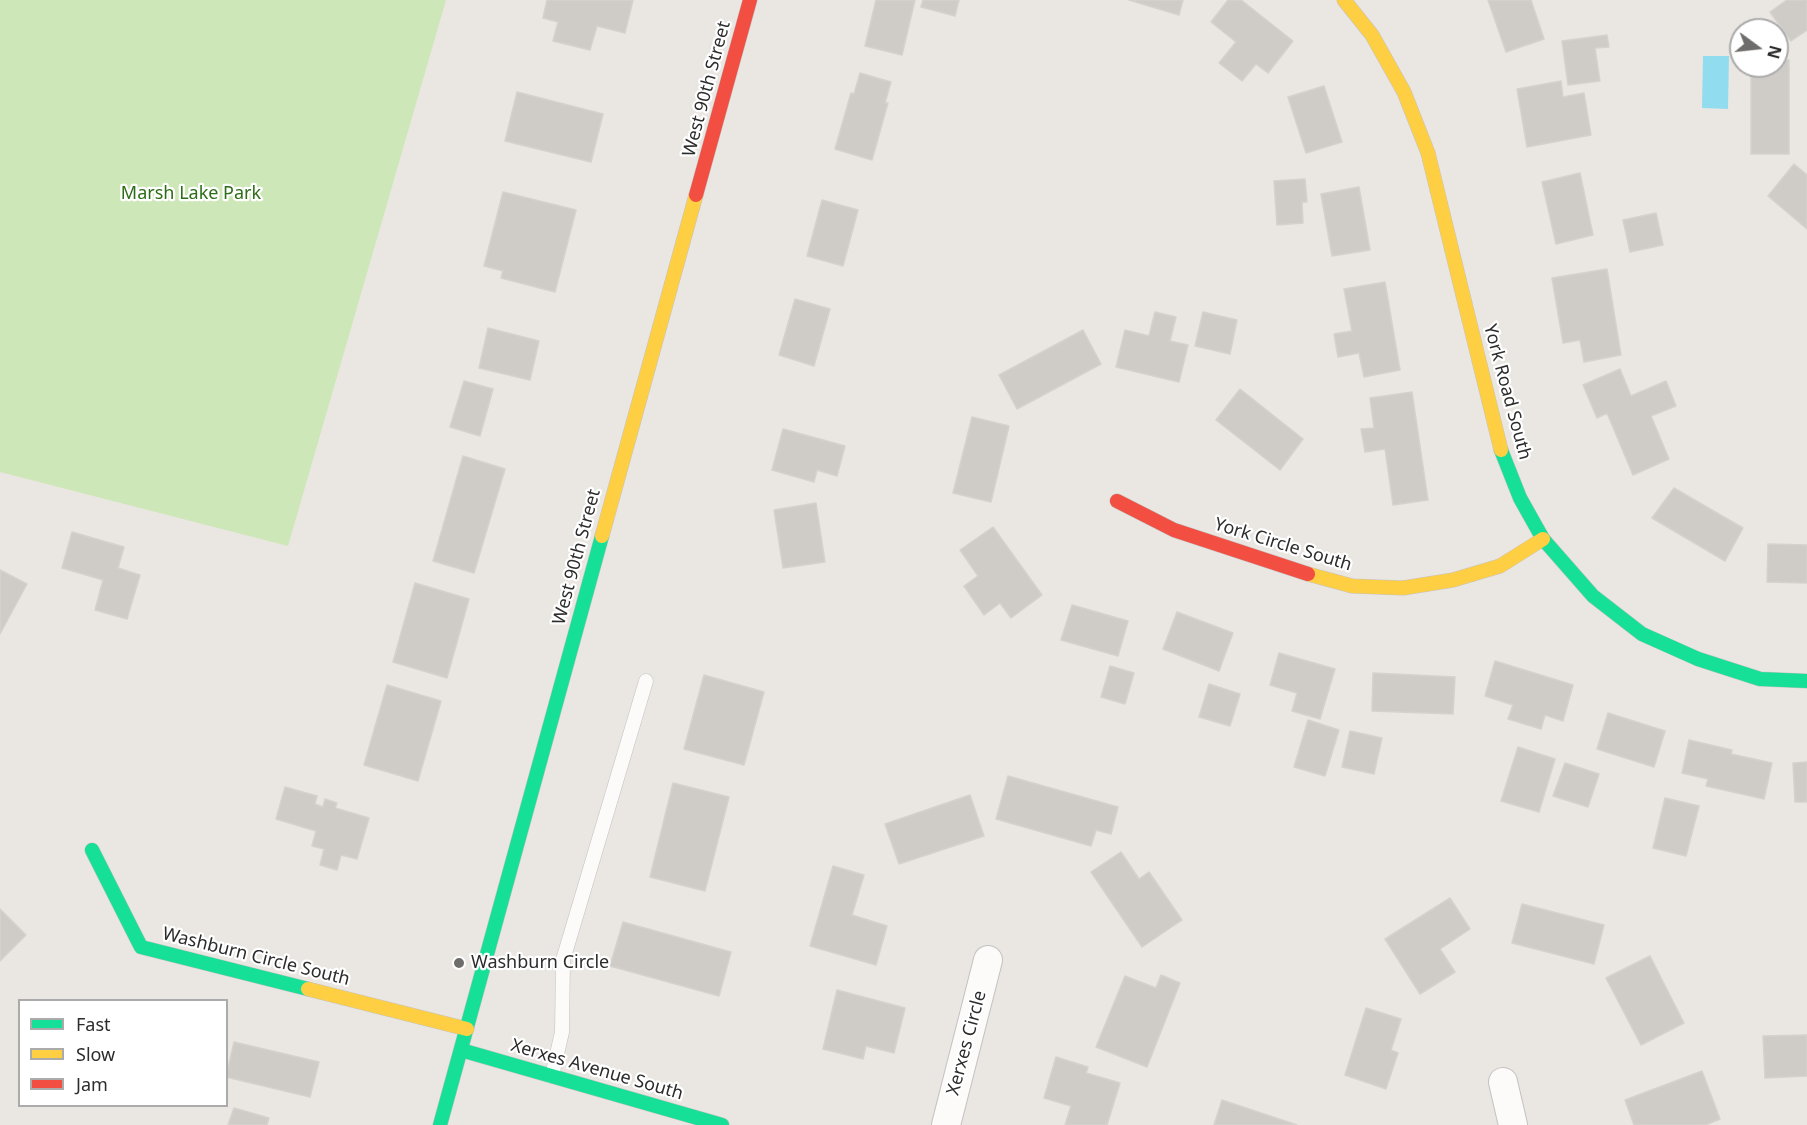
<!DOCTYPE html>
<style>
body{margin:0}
#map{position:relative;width:1807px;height:1125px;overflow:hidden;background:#eae6e1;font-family:"Noto Sans",sans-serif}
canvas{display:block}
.legend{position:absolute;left:18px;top:999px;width:210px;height:108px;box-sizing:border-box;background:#fff;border:2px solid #ababab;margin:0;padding:8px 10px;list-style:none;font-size:18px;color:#2c2c2c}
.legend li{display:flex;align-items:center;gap:12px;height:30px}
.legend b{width:30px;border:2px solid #ababab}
.north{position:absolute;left:1729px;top:18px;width:60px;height:60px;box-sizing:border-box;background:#fff;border:2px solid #ababab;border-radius:50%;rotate:105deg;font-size:16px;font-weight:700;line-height:24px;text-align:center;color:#2c2c2c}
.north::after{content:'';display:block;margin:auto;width:21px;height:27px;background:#6e6d6b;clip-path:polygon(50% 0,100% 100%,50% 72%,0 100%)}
</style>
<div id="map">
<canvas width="1807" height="1125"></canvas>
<ul class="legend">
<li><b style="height:8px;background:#16e098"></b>Fast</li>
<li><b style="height:8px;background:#ffcf43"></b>Slow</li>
<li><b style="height:8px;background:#f24e42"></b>Jam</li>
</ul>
<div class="north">N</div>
</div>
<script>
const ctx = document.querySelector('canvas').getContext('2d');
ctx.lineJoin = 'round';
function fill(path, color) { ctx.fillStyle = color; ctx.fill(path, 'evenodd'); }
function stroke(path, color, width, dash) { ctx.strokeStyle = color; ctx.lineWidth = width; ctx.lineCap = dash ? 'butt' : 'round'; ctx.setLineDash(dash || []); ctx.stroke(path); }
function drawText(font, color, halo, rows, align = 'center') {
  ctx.font = font + ' "Noto Sans",sans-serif'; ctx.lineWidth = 4.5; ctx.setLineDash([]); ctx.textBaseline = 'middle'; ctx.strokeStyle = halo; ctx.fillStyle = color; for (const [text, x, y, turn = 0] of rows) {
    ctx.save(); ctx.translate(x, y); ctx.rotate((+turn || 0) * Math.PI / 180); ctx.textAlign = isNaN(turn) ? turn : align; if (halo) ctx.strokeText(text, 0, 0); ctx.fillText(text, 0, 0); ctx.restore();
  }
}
fill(new Path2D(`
 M0 0H446L288 546 0 472Z`), '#cee7b8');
fill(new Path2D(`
 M1703 56H1729L1728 109 1702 108Z`), '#92dcef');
const building = new Path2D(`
 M547 0H633L625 33 597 26 590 50 553 41 558 22 543 18Z
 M876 0H915L902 55 865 46Z
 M923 0H959L955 16 921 7Z
 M1129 0H1183L1179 15Z
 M1228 0H1241L1293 41 1268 73 1256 64 1242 81 1219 63 1236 42 1211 22Z
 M1488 0H1531L1544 39 1506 52Z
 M1787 0H1807V30L1791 41 1770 12Z
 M1607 35 1609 47 1595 48 1600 81 1568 85 1562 41Z
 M1777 60H1789V154H1751V66H1777Z
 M860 73 891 82 885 103H888L872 160 835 149 851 93 854 94Z
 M1561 81 1563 97 1584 93 1591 135 1527 147 1517 89Z
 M1324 86 1342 142 1306 153 1288 97Z
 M517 92 603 114 591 162 505 141Z
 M1794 164 1807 175V229L1768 196Z
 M1580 173 1593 235 1556 244 1542 182Z
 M1305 179 1307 202H1302L1303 223 1277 225 1274 181Z
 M1359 187 1370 250 1332 256 1321 194Z
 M503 192 576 210 555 292 501 278 503 271 484 266Z
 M822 200 858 210 843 266 807 256Z
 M1656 213 1663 245 1630 252 1623 220Z
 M1607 269 1621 355 1584 362 1580 340 1563 343 1552 278Z
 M1385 282 1400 370 1364 377 1359 353 1338 357 1334 334 1352 331 1344 289Z
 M795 299 830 309 814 366 779 355Z
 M1155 312 1176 317 1170 341 1188 345 1179 382 1116 367 1125 330 1149 336Z
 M1203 312 1237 320 1230 354 1195 346Z
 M488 328 539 341 530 380 479 368Z
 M1083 330 1101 364 1017 409 999 375Z
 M1620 369 1631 396 1666 381 1676 406 1651 416 1669 459 1633 475 1607 413 1597 418 1583 385Z
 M464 381 493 389 480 436 450 427Z
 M1240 389 1303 439 1280 470 1216 420Z
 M1412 392 1428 500 1393 505 1385 449 1365 452 1361 429 1374 428 1370 398Z
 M972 417 1009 426 991 502 953 493Z
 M783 429 845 446 837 476 817 470 814 482 772 470Z
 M463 456 505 469 474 573 433 561Z
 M1674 488 1743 528 1725 561 1652 518Z
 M816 503 825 562 783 568 774 510Z
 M993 527 1042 595 1011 618 1000 603 984 615 964 586 978 576 960 550Z
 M72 532 124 547 118 568 140 575 127 619 95 610 103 580 62 568Z
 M1768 544 1807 545V583L1767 582Z
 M0 570 27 584 0 634Z
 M415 583 469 599 447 678 393 662Z
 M1072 605 1128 621 1118 656 1061 640Z
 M1177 612 1233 633 1219 671 1163 649Z
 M1279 653 1335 669 1320 719 1292 711 1297 693 1270 685Z
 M1495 661 1573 685 1563 721 1545 715 1541 729 1508 719 1513 705 1485 696Z
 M1110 666 1134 673 1125 704 1101 697Z
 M1373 673 1455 677 1453 714 1372 711Z
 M704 675 764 692 744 765 684 749Z
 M1209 684 1240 694 1230 726 1199 717Z
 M387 685 441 701 418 781 364 765Z
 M1608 713 1665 731 1654 767 1597 749Z
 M1308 720 1339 730 1325 776 1294 767Z
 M1350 731 1382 738 1374 774 1342 767Z
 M1689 740 1732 750 1731 754 1772 763 1764 799 1706 786 1708 779 1682 773Z
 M1518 747 1555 759 1539 812 1501 801Z
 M1807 762V802H1795L1793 763Z
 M1565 763 1599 774 1588 807 1553 796Z
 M1008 776 1118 807 1111 834 1096 830 1091 846 996 819Z
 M673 783 729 797 705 891 650 877Z
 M285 787 317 796 315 804 323 807 325 799 337 803 335 808 369 818 357 859 341 855 337 870 320 865 324 849 312 846 316 831 276 819Z
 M970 795 984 836 899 864 885 824Z
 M1665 798 1699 806 1686 856 1653 848Z
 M1121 852 1139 879 1149 872 1182 920 1142 947 1091 872Z
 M833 866 864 875 852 915 887 926 876 965 810 946Z
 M1450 898 1470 929 1440 949 1455 972 1420 994 1385 939Z
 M1522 904 1604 925 1594 964 1512 943Z
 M0 909 26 935 0 961Z
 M623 922 731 952 719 996 610 966Z
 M1650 956 1684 1023 1641 1045 1606 978Z
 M1161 975 1180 983 1147 1067 1096 1047 1125 976 1156 988Z
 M837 990 905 1008 894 1053 866 1046 863 1059 823 1049Z
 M1366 1008 1401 1019 1391 1050 1398 1053 1386 1089 1345 1075Z
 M1807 1035V1076L1765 1078 1763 1036Z
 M234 1042 319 1062 310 1097 226 1077Z
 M1056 1057 1088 1067 1086 1073 1120 1083 1107 1125H1065L1071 1106 1044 1098Z
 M1702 1071 1720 1119 1706 1125H1634L1625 1100Z
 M1222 1100 1297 1125H1214Z
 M234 1108 269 1118 267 1125H228Z`);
fill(building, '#cfccc8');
stroke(building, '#d5d2cd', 1.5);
const lane = new Path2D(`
 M552 1076 562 1032 563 960 646 681`);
const street = new Path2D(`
 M1503 1082 1513 1125
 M946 1125 988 960`);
const fast = new Path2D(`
 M1501 450 1520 498 1543 539 1593 596 1642 634 1698 659 1760 679 1807 681
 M92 850 141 947 308 989
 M461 1050 722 1125
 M440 1125 602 536`);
const slow = new Path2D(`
 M1344 0 1372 35 1404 92 1428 153 1501 450
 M602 536 696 195
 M1308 574 1352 586 1403 588 1453 580 1500 566 1543 539
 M308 989 467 1029`);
const jam = new Path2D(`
 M696 195 750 0
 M1117 501 1174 530 1308 574`);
stroke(lane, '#c3c2c2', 15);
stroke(street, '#c3c2c2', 30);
stroke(fast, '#c3c2c2', 15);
stroke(slow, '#c3c2c2', 15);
stroke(jam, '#c3c2c2', 15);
stroke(lane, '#fcfbfa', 14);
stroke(street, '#fcfbfa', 28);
stroke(fast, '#16e098', 14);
stroke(slow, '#ffcf43', 14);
stroke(jam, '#f24e42', 14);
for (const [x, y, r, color] of [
 [459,963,6,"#6e6d6b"]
]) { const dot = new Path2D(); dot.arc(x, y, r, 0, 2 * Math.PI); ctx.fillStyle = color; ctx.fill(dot); stroke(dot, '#fff', 2); }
drawText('18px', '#2c2c2c', '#fff', [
 ["West 90th Street",707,89,-75],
 ["York Road South",1507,392,75],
 ["York Circle South",1283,545,17],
 ["West 90th Street",577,557,-75],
 ["Washburn Circle South",256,957,14],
 ["Xerxes Circle",967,1043,-75],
 ["Xerxes Avenue South",597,1070,16]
]);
drawText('18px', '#2d6d17', '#fff', [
 ["Marsh Lake Park",191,194]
]);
drawText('18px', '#2c2c2c', '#fff', [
 ["Washburn Circle",471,963]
], 'left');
</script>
